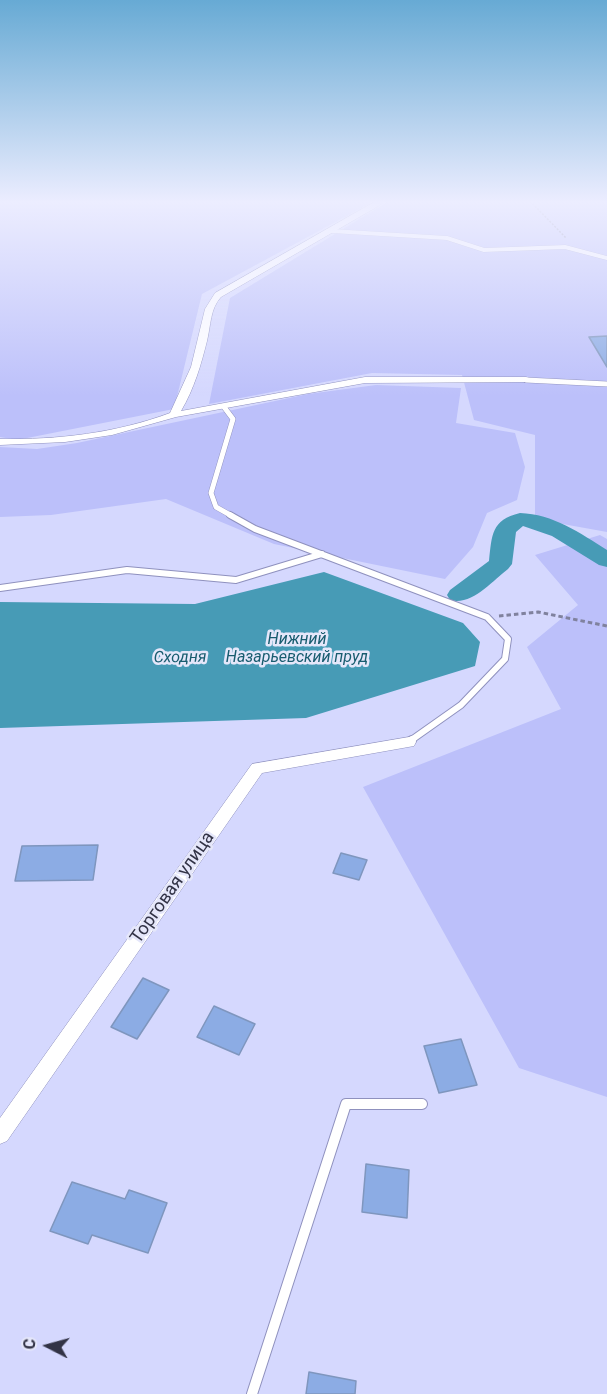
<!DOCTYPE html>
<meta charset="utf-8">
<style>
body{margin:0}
#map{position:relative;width:607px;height:1394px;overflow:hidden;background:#d5d8fe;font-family:Roboto,sans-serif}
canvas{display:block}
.north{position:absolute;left:18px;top:1316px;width:60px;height:60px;-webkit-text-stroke:4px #e5e7fa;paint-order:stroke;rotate:276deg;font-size:16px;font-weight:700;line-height:24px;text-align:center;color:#323346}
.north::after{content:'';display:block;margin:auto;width:21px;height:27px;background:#323346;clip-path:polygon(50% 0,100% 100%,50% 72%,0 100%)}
</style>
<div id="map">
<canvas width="607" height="1394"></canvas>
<div class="north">С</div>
</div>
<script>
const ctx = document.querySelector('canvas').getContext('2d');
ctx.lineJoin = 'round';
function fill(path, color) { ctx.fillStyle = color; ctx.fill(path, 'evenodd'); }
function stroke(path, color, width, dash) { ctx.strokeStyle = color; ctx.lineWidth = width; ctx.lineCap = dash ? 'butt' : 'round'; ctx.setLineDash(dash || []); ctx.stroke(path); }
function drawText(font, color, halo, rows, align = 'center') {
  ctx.font = font + ' Roboto,sans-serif'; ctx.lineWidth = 5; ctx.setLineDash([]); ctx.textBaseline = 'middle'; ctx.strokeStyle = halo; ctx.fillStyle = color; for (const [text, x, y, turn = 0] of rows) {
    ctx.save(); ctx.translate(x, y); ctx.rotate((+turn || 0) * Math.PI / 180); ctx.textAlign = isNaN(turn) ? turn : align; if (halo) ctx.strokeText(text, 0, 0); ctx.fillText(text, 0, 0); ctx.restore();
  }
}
fill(new Path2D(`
 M0 201H370L369 204 202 294 174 409 17 440 0 437Z
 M389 201H607V532L535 519V435L474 420 462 375 372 373 209 404 230 298Z
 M376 385 461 388 456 423 515 433 525 467 517 500 487 513 473 547 445 579 274 544 166 499 51 515 0 517V447L37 449 77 443 308 394Z
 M600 535 607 539V1097L519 1068 363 787 561 709 527 647 578 605 535 555Z`), '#bcc0fa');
fill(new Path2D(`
 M324 572 463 623 480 642 475 666 306 718 0 728V602L195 604Z`), '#479bb6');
fill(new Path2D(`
 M520 513C553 514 580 533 607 550V567L599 565 552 536 523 526 516 532 512 564 508 569C492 581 472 606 450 600L447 595 450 590 489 561C492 535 491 520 520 513Z`), '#479bb6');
const building = new Path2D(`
 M607 336V367L589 337Z
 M98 845 93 880 15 881 22 846Z
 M341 853 367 860 359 880 333 873Z
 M143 978 169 990 137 1039 111 1027Z
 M214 1006 255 1024 239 1055 197 1037Z
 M461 1039 477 1085 439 1093 424 1046Z
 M366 1164 409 1170 407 1218 362 1212Z
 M72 1182 125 1199 129 1190 167 1203 148 1253 92 1235 88 1244 50 1231Z
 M309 1372 356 1381 355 1394H306Z`);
fill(building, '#8cace4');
stroke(building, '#7f96be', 1.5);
const laneFar4 = new Path2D(`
 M332 231 447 238 484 250 565 247 607 258`);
const laneFar3 = new Path2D(`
 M526 380 607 384
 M224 407 233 419 211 493 216 507 232 516`);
const laneFar2 = new Path2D(`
 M230 515 255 529 487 617 508 639 505 659 461 705 410 741
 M0 588 127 570 236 580 322 554`);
const laneFar1 = new Path2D(`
 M409 742 412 740`);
const lane = new Path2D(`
 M252 1394 346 1104H422`);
const street = new Path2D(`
 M376 201H382L380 205 221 297C210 309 211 325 207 341 201 365 194 389 181 411L365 377H526L529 378V382L365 383 176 417 112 435 65 442 0 445V439C58 440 116 433 170 413L191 367 205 309 215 293Z
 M409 737 414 738 416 742 414 746 262 773 7 1141 0 1144V1118L252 764Z`);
stroke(laneFar4, '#8f91be', 4.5);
stroke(laneFar3, '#8f91be', 6);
stroke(laneFar2, '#8f91be', 8);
stroke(laneFar1, '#8f91be', 10);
stroke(lane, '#8f91be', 12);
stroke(street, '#8f91be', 1);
stroke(new Path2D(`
 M530 201 566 238`), '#80829e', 1.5, [2, 1.5]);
stroke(new Path2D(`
 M499 616 538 612 607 626`), '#80829e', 3, [4.5, 3]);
stroke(laneFar4, '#fff', 4);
stroke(laneFar3, '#fff', 5);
stroke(laneFar2, '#fff', 6);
stroke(laneFar1, '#fff', 8);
stroke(lane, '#fff', 10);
fill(street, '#fff');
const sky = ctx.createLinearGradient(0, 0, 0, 396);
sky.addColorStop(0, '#67aad4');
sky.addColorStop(0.51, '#ecedff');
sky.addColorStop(1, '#ecedff00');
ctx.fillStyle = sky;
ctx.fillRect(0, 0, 607, 396);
drawText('italic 16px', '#185c6f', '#e5e7fa', [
 ["Нижний",297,640],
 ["Назарьевский пруд",297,658],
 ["Сходня",180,658,-1]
]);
drawText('18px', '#323346', '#e5e7fa', [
 ["Торговая улица",173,888,-55]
]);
</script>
